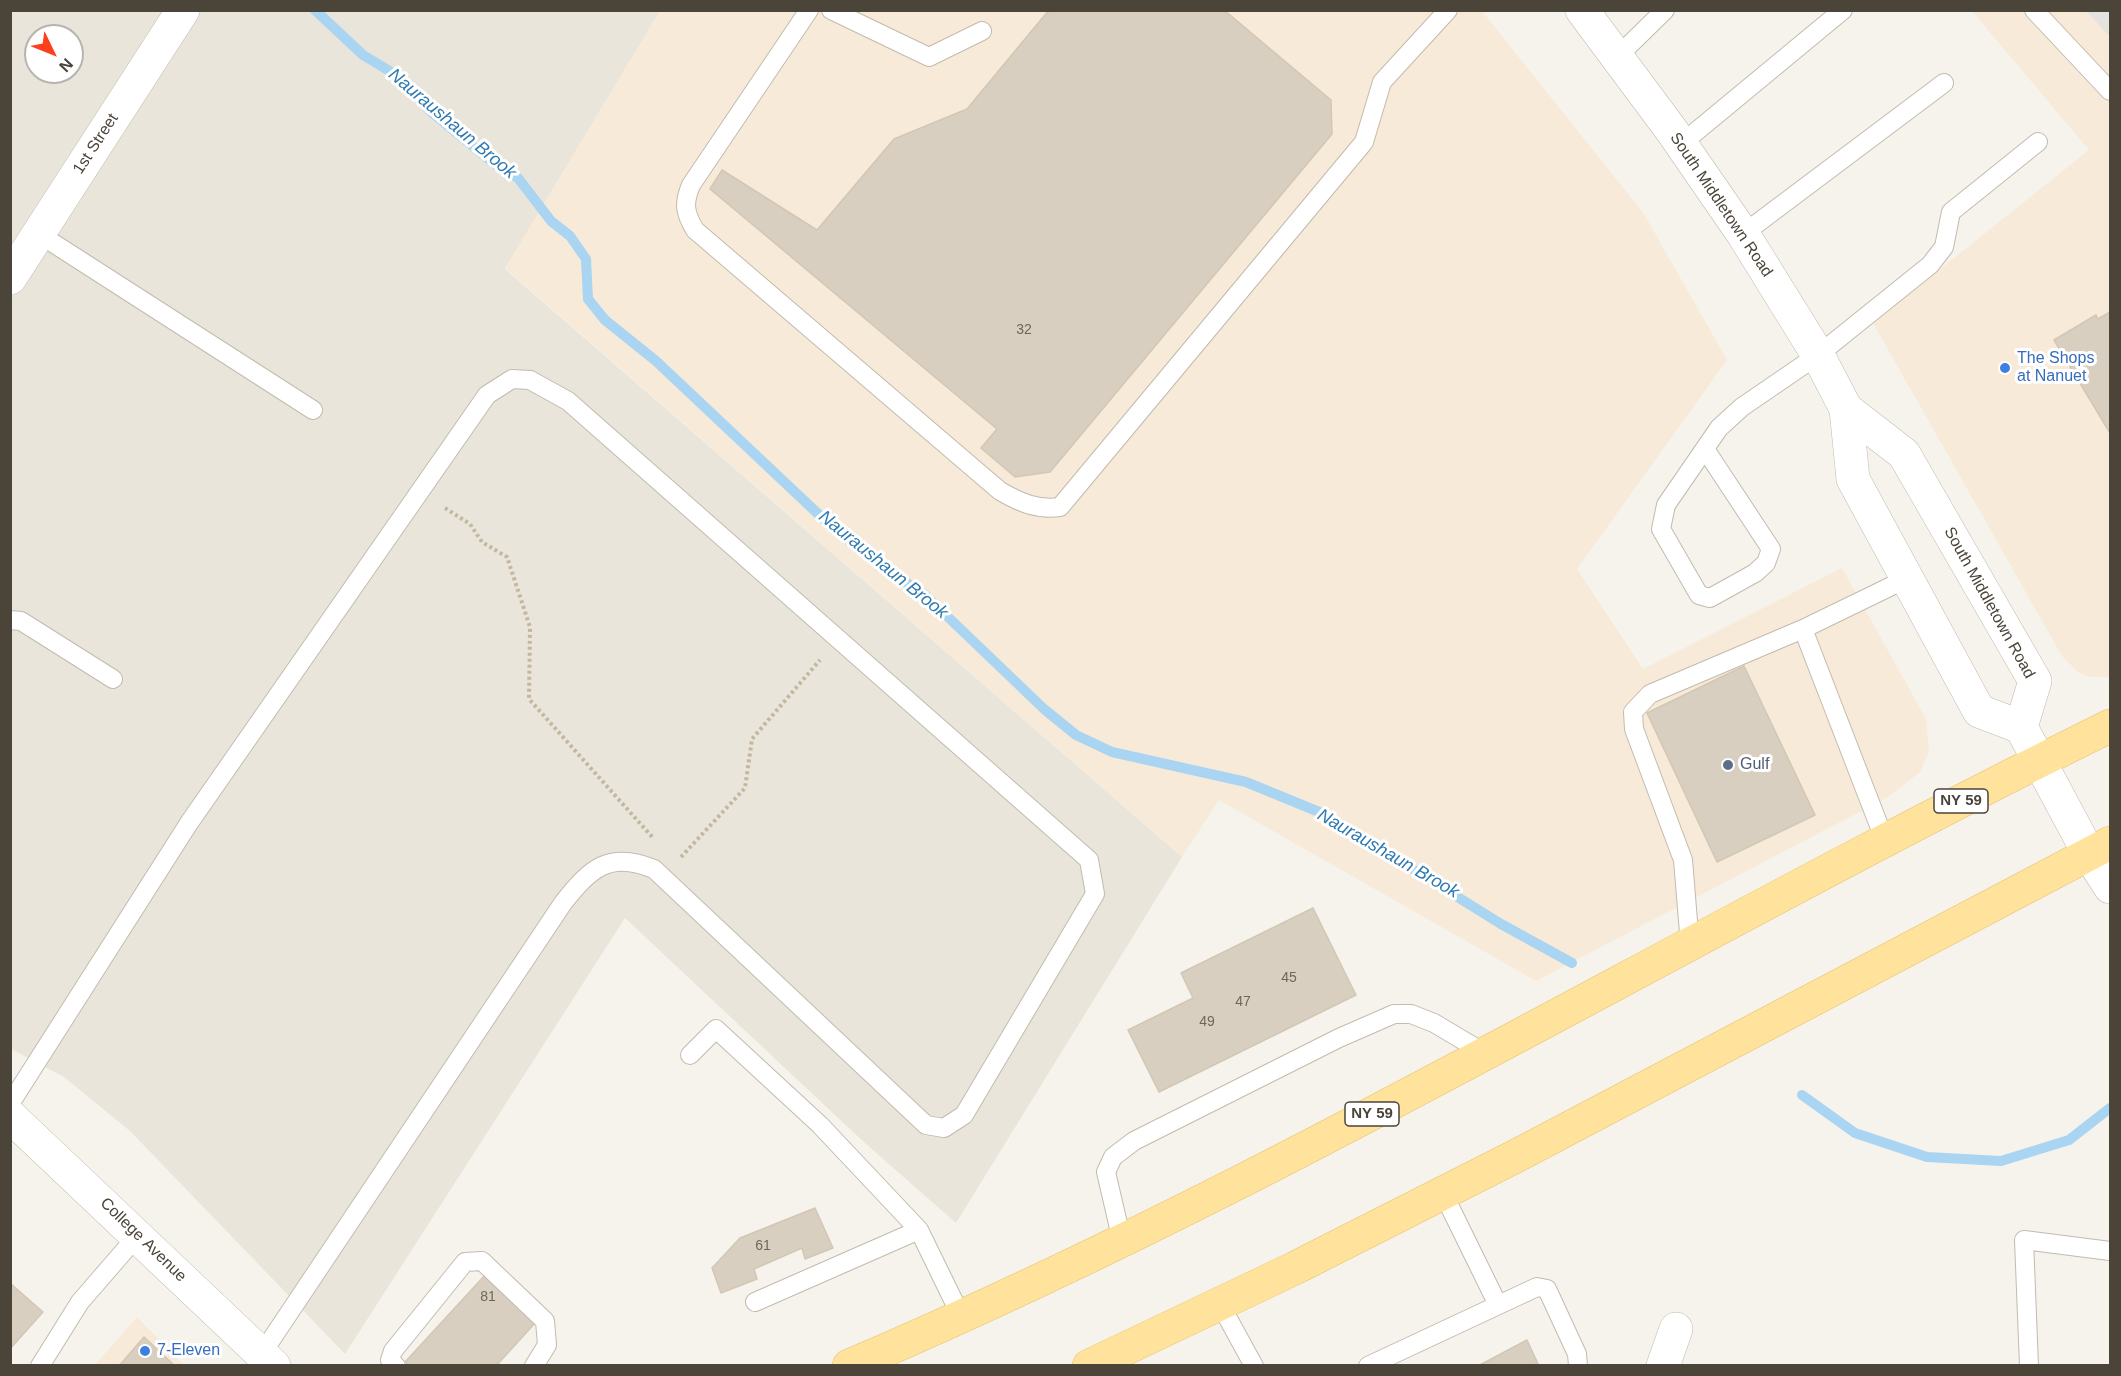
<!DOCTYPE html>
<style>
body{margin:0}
#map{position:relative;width:2121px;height:1376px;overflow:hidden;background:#f6f3ec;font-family:Arial,sans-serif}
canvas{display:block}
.frame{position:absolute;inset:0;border:12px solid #4b4439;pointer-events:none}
.north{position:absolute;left:24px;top:24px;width:60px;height:60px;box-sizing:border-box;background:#fff;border:2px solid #b7b4b0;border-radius:50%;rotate:133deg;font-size:16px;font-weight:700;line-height:24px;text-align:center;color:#4b4439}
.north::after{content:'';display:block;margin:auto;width:21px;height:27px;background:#fc3f1d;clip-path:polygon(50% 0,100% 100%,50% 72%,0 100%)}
</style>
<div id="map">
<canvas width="2121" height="1376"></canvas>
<div class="frame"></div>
<div class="north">N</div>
</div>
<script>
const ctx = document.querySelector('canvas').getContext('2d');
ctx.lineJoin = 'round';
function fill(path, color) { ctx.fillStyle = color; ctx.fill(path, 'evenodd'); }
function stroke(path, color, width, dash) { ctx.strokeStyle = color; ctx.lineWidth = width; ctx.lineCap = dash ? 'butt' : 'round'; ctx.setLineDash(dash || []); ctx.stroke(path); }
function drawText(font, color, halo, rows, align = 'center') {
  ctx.font = font + ' Arial,sans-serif'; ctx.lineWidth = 6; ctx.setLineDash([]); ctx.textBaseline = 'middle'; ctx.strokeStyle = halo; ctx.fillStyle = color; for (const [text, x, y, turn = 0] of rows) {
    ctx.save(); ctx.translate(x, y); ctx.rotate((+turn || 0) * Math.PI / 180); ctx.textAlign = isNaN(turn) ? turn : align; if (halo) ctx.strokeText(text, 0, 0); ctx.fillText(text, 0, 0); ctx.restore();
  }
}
fill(new Path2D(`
 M10 11H660L505 269 1182 857 956 1223 866 1144 625 918 345 1354 130 1131 64 1077 11 1049ZM36 36H72V72H36Z`), '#eae5da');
fill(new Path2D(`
 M660 11H1482L1644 214 1727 360 1577 569 1643 669 1842 568 1926 719 1929 751 1920 772 1888 797 1536 981 1219 800 1182 857 505 268Z
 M1972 11H2110V677H2089L2078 672 2062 656 1873 323 2089 150Z
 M137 1317 184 1365 94 1366Z`), '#f7ead8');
fill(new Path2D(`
 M2086 11H2110V37Z`), '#e5e3e0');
stroke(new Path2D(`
 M315 10 363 55 401 78 430 111 491 161 518 178 551 221 570 236 586 259 588 299 605 320 656 361 832 527 881 566 925 595 1044 709 1076 735 1112 752 1246 782 1324 814 1501 924 1572 963
 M1802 1095 1855 1133 1927 1157 2001 1161 2069 1140 2110 1108`), '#a9d4f2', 10);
const building = new Path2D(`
 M1049 10H1224L1331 100 1332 134 1050 472 1015 477 981 448 997 429 710 189 722 170 817 230 894 139 967 109Z
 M2110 312V433L2054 340 2096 315 2098 319Z
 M1744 666 1815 815 1717 862 1647 713Z
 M1313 908 1356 995 1159 1092 1128 1030 1193 998 1181 973Z
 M815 1208 833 1248 805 1259 802 1248 754 1269 757 1279 721 1293 712 1268 740 1238Z
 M486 1274 537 1321 496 1366H409L405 1362Z
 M10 1283 43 1312 10 1349Z
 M144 1337 175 1366H119Z
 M1527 1340 1539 1366H1478Z`);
fill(building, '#d8cfc1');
stroke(building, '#d3c7b4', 1.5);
const service = new Path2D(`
 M809 10 691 185C683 204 685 213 695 230L1000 491C1021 503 1037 510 1060 507L1364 142 1382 82 1448 10
 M831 10 929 57 982 31
 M2034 10 2110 91
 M1617 57 1665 10
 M1681 144 1843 10
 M39 234 313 410
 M1743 234 1944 83
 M1705 449 1771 549 1766 563 1755 573 1710 598 1699 595 1661 529 1666 505 1719 428 1742 407 1818 355 1930 265 1944 247 1951 212 2038 142
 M10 620 21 621 113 679
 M1885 841 1803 629 1908 578
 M1690 945 1683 860 1634 729 1633 712 1650 694 1803 629
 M690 1055 716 1029 820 1125 919 1230 961 1316
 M10 1104 189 823 487 395 512 379 530 380 568 401 1089 860 1095 894 964 1115 944 1128 926 1125 654 869C609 850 590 869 563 903L257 1361
 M1443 1193 1498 1305
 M1122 1241 1106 1172 1113 1157 1134 1141 1339 1038 1394 1014H1411L1434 1023 1486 1054
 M755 1302 919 1230
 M1220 1304 1254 1366
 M40 1366 80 1302 138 1235
 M396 1366 390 1360 393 1351 465 1262 482 1261 545 1321 547 1345 534 1366
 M1368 1366 1537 1287 1547 1289 1577 1354 1578 1366
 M2029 1366 2024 1240 2110 1251`);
const minor = new Path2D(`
 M10 278 183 10
 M1663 1366 1676 1329`);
const tertiary = new Path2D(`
 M1582 10 1672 131 1743 234 1818 355 1846 409 1853 479 1979 711 2021 727
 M1846 409 1904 454 2035 681 2021 727 2089 854 2110 887
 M10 1116 274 1366`);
const primary = new Path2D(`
 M849 1366C1283 1181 1687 934 2110 726
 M1089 1366 1295 1268 1518 1155 2110 843`);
stroke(service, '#c2bbae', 20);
stroke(minor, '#c2bbae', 34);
stroke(tertiary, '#c2bbae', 34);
stroke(primary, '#e6c16a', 34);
stroke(new Path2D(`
 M445 508 470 524 482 542 507 557 530 627 529 699 654 839
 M681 857 745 788 752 739 820 660`), '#c4b79f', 4, [3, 3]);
stroke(service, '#fff', 18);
stroke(minor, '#fff', 33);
stroke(tertiary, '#fff', 33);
stroke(primary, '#ffe39c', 33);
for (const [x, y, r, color] of [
 [2005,368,6,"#3f7fe0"],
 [1728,765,6,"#5c6f8a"],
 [145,1351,6,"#3f7fe0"]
]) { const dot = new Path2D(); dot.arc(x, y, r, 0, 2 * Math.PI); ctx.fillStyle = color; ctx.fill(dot); stroke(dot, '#fff', 2); }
drawText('14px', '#6e675b', null, [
 ["32",1024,330],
 ["45",1289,978],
 ["47",1243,1002],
 ["49",1207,1022],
 ["61",763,1246],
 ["81",488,1297]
]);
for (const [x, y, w] of [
 [1961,801,54],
 [1372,1114,54]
]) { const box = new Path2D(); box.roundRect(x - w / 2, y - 12, w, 24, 4.5); ctx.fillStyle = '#fff'; ctx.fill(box); stroke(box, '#4b4439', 1.5); }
drawText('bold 15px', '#4b4439', null, [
 ["NY 59",1961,801],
 ["NY 59",1372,1114]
]);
drawText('16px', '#4b4439', '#fff', [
 ["1st Street",96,144,-57],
 ["South Middletown Road",1721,205,56],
 ["South Middletown Road",1989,603,61],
 ["College Avenue",143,1240,44]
]);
drawText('16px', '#366cbe', '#fff', [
 ["The Shops",2017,359],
 ["at Nanuet",2017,377],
 ["7-Eleven",157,1351]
], 'left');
drawText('16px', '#4e5e75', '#fff', [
 ["Gulf",1740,765]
], 'left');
drawText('italic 18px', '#2e7ab2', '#fff', [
 ["Nauraushaun Brook",452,124,40],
 ["Nauraushaun Brook",883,565,39],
 ["Nauraushaun Brook",1388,854,30]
]);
</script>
